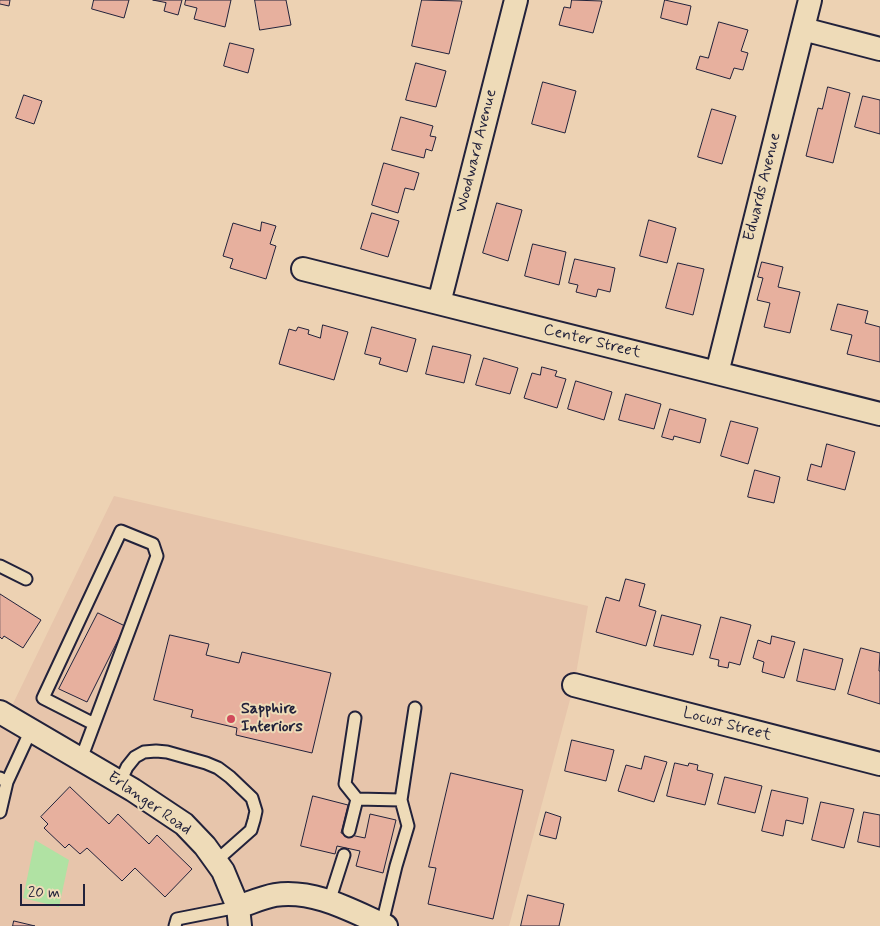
<!DOCTYPE html>
<style>
body{margin:0}
#map{position:relative;width:880px;height:926px;overflow:hidden;background:#edd2b3;font-family:Mynerve,sans-serif}
canvas{display:block}
.scale{position:absolute;left:20px;top:884px;width:65px;height:22px;box-sizing:border-box;border:2px solid #22223b;border-top:0;padding-left:6px;font-size:15px;line-height:18px;white-space:nowrap;color:#22223b;-webkit-text-stroke:4px #eedbb8;paint-order:stroke}
</style>
<div id="map">
<canvas width="880" height="926"></canvas>
<div class="scale">20 m</div>
</div>
<script>
const ctx = document.querySelector('canvas').getContext('2d');
ctx.lineJoin = 'round';
function fill(path, color) { ctx.fillStyle = color; ctx.fill(path, 'evenodd'); }
function stroke(path, color, width, dash) { ctx.strokeStyle = color; ctx.lineWidth = width; ctx.lineCap = dash ? 'butt' : 'round'; ctx.setLineDash(dash || []); ctx.stroke(path); }
function drawText(font, color, halo, rows, align = 'center') {
  ctx.font = font + ' Mynerve,sans-serif'; ctx.lineWidth = 4; ctx.setLineDash([]); ctx.textBaseline = 'middle'; ctx.strokeStyle = halo; ctx.fillStyle = color; for (const [text, x, y, turn = 0] of rows) {
    ctx.save(); ctx.translate(x, y); ctx.rotate((+turn || 0) * Math.PI / 180); ctx.textAlign = isNaN(turn) ? turn : align; if (halo) ctx.strokeText(text, 0, 0); ctx.fillText(text, 0, 0); ctx.restore();
  }
}
fill(new Path2D(`
 M114 496 588 606 574 685 509 926H0V712L7 716Z`), '#e7c5ab');
fill(new Path2D(`
 M35 840 69 860 59 907 23 898Z`), '#b0e2a3');
const building = new Path2D(`
 M0 0H10L9 6 0 4Z
 M94 0H129L124 18 92 9Z
 M153 0H182L178 15 164 11 166 3Z
 M186 0H231L225 27 194 19 197 8 185 5Z
 M255 0H286L291 25 260 30Z
 M422 0 462 1 449 54 412 46Z
 M572 0 602 1 593 33 559 25 564 7 570 8Z
 M665 0 691 6 687 25 661 18Z
 M719 22 748 30 741 51 748 53 743 70 734 68 730 79 696 69 700 56 708 58Z
 M230 43 254 49 248 73 224 66Z
 M416 63 446 71 436 107 406 100Z
 M543 82 576 91 565 133 532 124Z
 M828 87 850 93 833 163 806 156 818 108 822 109Z
 M24 95 42 101 34 124 16 118Z
 M863 96 880 100V134L855 127Z
 M712 109 736 116 722 164 698 157Z
 M401 117 433 126 430 136 436 137 432 151 426 149 424 158 392 150Z
 M384 163 419 173 414 190 405 188 398 213 372 205Z
 M497 203 522 210 508 261 483 253Z
 M372 213 399 221 388 257 361 249Z
 M649 220 676 228 667 263 640 256Z
 M262 222 276 226 270 244 276 246 266 279 230 268 233 259 223 256 233 223 260 231Z
 M533 244 566 252 559 285 525 276Z
 M575 259 615 268 610 292 598 289 596 297 576 292 578 285 569 283Z
 M762 262 783 267 778 287 800 292 790 333 764 327 770 303 757 300 763 278 758 277Z
 M678 263 704 269 693 315 666 308Z
 M838 304 868 311 865 323 880 327V362L847 354 852 335 831 330Z
 M323 325 348 332 334 380 279 364 289 329 296 331 298 327 309 330 308 334 320 338Z
 M372 327 416 339 407 372 379 364 381 358 365 354Z
 M433 346 471 355 464 383 426 374Z
 M484 358 518 368 510 394 476 385Z
 M542 367 557 371 555 376 566 379 557 408 524 398 532 373 540 375Z
 M576 381 612 392 604 420 568 409Z
 M626 394 661 404 654 429 619 420Z
 M670 409 706 419 700 443 674 436 673 440 662 437Z
 M731 421 758 428 748 464 721 456Z
 M827 444 855 452 845 490 807 480 811 464 821 467Z
 M755 470 780 477 774 503 748 497Z
 M626 579 645 584 639 606 656 611 646 646 596 632 606 597 619 601Z
 M0 594 41 620 23 648 4 636 2 639 0 637Z
 M98 613 125 626 87 702 59 689Z
 M662 615 701 625 693 655 654 646Z
 M721 617 751 625 740 665 729 662 728 668 718 666 719 660 710 658Z
 M170 635 209 644 206 655 239 663 242 652 331 673 312 753 236 735 237 728 191 717 193 710 154 700Z
 M772 636 795 642 784 678 762 672 764 662 753 658 758 640 770 644Z
 M861 648 880 653 879 671H880V704L848 694Z
 M804 649 843 659 835 690 797 681Z
 M572 740 614 750 606 781 565 771Z
 M645 756 667 762 654 802 618 791 626 765 641 769Z
 M675 763 688 766 689 763 698 765 697 770 713 774 705 805 667 796Z
 M451 773 523 790 493 919 428 904 436 868 429 867Z
 M725 777 762 786 755 813 718 804Z
 M70 787 109 824 118 814 149 844 157 835 192 869 165 897 135 868 122 881 87 848 80 854 69 844 65 848 44 828 48 824 41 817Z
 M772 790 808 798 803 824 786 820 783 836 762 831Z
 M313 796 348 805 341 833 365 838 370 814 396 820 383 873 356 866 360 851 337 846 335 854 301 846Z
 M821 802 854 809 844 848 812 840Z
 M546 812 561 817 556 839 540 835Z
 M864 812 880 815V847L858 842Z
 M528 895 564 904 559 926H521Z
 M14 921 35 926H13Z`);
fill(building, '#e7b09e');
stroke(building, '#22223b', 1);
const lane = new Path2D(`
 M0 566 26 579
 M355 718 345 784 357 799
 M81 759 157 556 153 544 121 531 43 698 94 724
 M0 778 7 782 31 730
 M120 782 127 767 135 757 144 752 156 751 167 752 206 763 218 768 230 777 252 798 256 811 254 820 251 830 216 861
 M0 812 7 782
 M349 831 357 799 401 800
 M329 902 344 855
 M382 924 396 866 408 826 401 800 415 708
 M175 926 177 919 238 907`);
const street = new Path2D(`
 M803 29 880 49
 M303 269 880 414
 M439 303 516 0
 M717 373 810 0
 M574 685 880 764
 M0 712 133 790 184 824 205 846 223 871 238 907 240 926
 M238 907C250 903 263 897 275 895 314 889 352 911 386 926`);
stroke(lane, '#22223b', 15);
stroke(street, '#22223b', 26);
stroke(lane, '#eedbb8', 11);
stroke(street, '#eedbb8', 22);
for (const [x, y, r, color] of [
 [231,719,5,"#d1495b"]
]) { const dot = new Path2D(); dot.arc(x, y, r, 0, 2 * Math.PI); ctx.fillStyle = color; ctx.fill(dot); stroke(dot, '#eedbb8', 2); }
drawText('16px', '#22223b', '#eedbb8', [
 ["Woodward Avenue",477,151,-76],
 ["Edwards Avenue",763,187,-76],
 ["Center Street",592,342,14],
 ["Locust Street",727,725,15],
 ["Erlanger Road",149,804,35]
]);
drawText('bold 16px', '#22223b', '#eedbb8', [
 ["Sapphire",241,710],
 ["Interiors",241,728]
], 'left');
</script>
